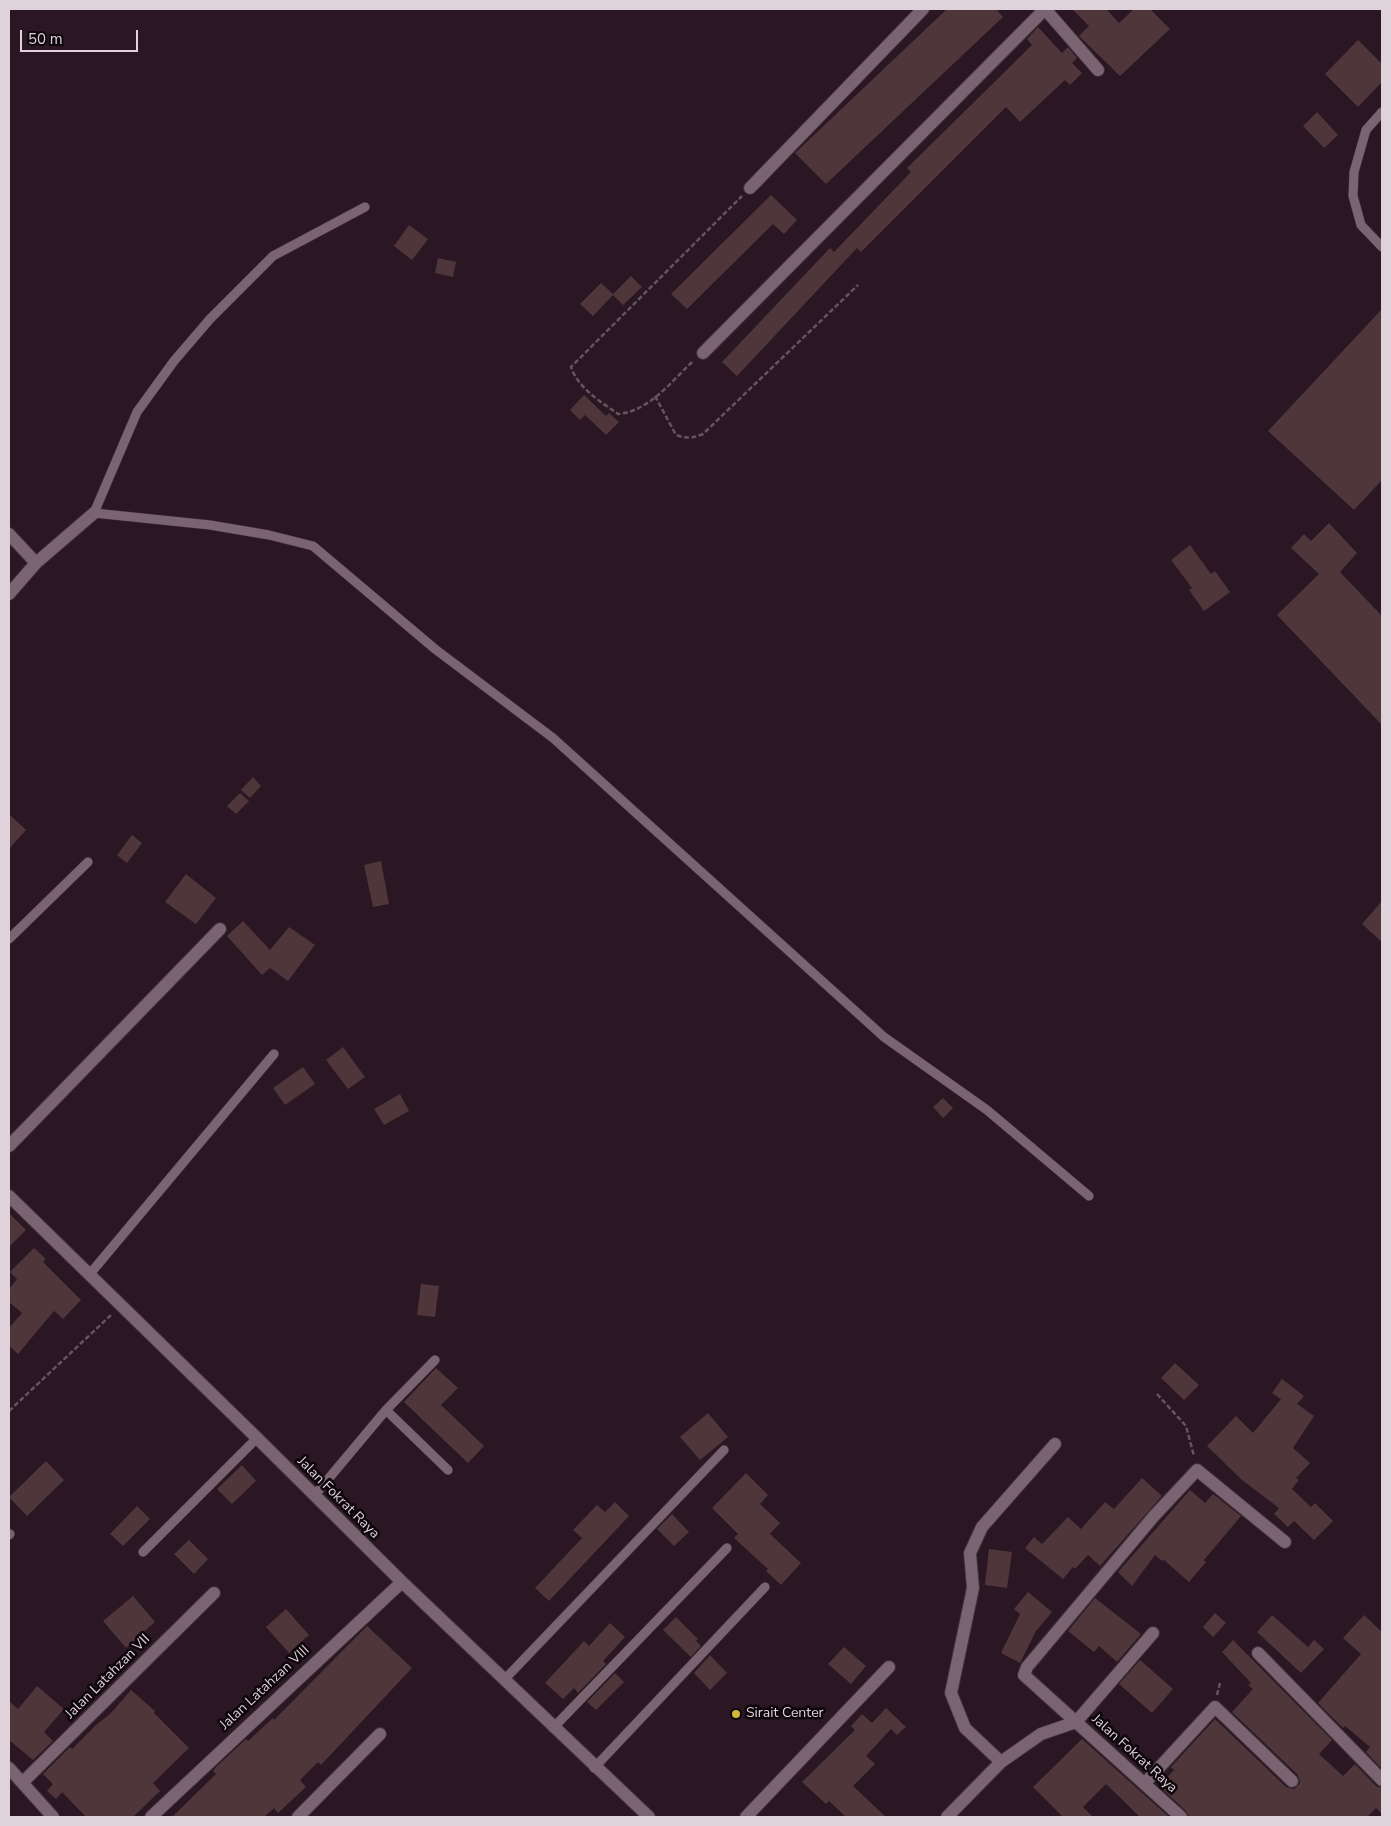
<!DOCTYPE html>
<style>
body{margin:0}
#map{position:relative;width:1391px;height:1826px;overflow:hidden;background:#2a1723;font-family:"Nunito Sans",sans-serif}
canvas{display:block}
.frame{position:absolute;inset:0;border:10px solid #dfd2da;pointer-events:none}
.scale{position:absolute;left:20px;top:30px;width:118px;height:22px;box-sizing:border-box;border:2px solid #dfd2da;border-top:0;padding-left:6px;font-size:15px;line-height:18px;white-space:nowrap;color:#dfd2da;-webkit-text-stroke:4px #0d060a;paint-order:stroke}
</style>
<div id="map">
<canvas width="1391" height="1826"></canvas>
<div class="frame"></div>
<div class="scale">50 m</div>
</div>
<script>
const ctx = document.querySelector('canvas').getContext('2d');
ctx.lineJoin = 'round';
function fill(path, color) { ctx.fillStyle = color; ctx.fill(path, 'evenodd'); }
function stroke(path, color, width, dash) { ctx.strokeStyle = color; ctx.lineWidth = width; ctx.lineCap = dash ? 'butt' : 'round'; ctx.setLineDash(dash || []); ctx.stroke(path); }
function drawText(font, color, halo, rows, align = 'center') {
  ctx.font = font + ' "Nunito Sans",sans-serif'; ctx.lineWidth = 5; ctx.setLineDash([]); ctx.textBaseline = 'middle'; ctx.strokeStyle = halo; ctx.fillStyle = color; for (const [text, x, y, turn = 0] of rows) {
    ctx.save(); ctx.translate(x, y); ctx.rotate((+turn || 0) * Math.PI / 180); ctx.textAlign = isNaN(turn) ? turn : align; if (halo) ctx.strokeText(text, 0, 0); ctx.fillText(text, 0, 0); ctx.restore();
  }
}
fill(new Path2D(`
 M947 9H996L1003 17 826 184 795 153Z
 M1072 9H1106L1119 23 1134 9H1150L1170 29 1120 76 1079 36 1089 26Z
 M1038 27 1062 53 1068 47 1077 58 1072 63 1082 73 1070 85 1065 80 1020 122 1006 107 861 252 857 248 737 376 722 362 830 248 834 252 911 172 907 168 1032 45 1027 39Z
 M1358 40 1382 64V82L1358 107 1325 74Z
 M1317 112 1338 135 1324 148 1303 126Z
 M771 195 797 220 784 234 773 224 687 309 671 294Z
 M409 225 428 239 412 260 394 246Z
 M438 258 456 262 453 277 435 273Z
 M631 276 642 287 623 305 613 295 593 316 580 304 601 283 613 294Z
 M1382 309V480L1354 510 1268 431Z
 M584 395 606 416 609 413 619 422 606 435 585 415 580 420 570 410Z
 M1329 523 1357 553 1340 572 1382 616V725L1277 615 1319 574 1291 548 1304 534 1311 541Z
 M1190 545 1211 574 1215 571 1230 592 1204 611 1189 590 1192 588 1171 560Z
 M253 777 261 786 250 798 241 790Z
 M240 793 249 801 236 814 227 806Z
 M9 814 26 830 9 849Z
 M132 835 142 843 127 863 117 855Z
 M381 861 389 904 373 907 364 865Z
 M186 874 216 898 196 924 165 902Z
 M1382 901V942L1362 924Z
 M243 921 270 950 289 927 315 945 288 981 270 968 262 975 227 936Z
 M343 1047 365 1077 348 1089 326 1060Z
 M303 1067 315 1084 285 1105 273 1088Z
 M400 1094 409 1111 384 1125 374 1109Z
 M943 1098 953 1108 943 1118 933 1107Z
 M9 1213 26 1230 9 1247Z
 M34 1248 46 1259 43 1262 81 1300 63 1319 54 1311 18 1354 9 1346V1328L22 1313 9 1302V1289L17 1279 10 1272Z
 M421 1284 439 1286 435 1317 417 1315Z
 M1175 1363 1199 1385 1184 1400 1161 1378Z
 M436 1368 458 1388 441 1405 484 1446 468 1463 404 1402Z
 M1282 1379 1304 1396 1297 1404 1314 1416 1293 1448 1310 1463 1296 1478 1299 1480 1292 1489 1311 1507 1315 1503 1333 1521 1314 1540 1294 1521 1288 1527 1274 1514 1279 1508 1242 1480 1207 1446 1236 1416 1253 1433 1281 1399 1272 1393Z
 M708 1413 728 1437 700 1460 680 1437Z
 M46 1461 64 1480 27 1516 9 1497Z
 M242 1465 256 1481 232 1504 217 1489Z
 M746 1473 768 1495 760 1504 780 1523 770 1534 801 1563 781 1585 766 1571 768 1569 734 1538 738 1534 712 1508Z
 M1142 1478 1162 1496 1100 1566 1088 1555 1075 1569 1073 1567 1063 1579 1025 1548 1034 1537 1042 1544 1068 1517 1081 1529 1105 1502 1114 1509Z
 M1190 1490 1205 1503 1213 1494 1241 1516 1204 1560 1206 1562 1189 1582 1164 1560 1162 1561 1155 1555 1132 1586 1118 1572Z
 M615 1502 629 1516 549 1601 535 1588 582 1538 573 1530 597 1505 605 1512Z
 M137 1506 150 1519 123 1546 110 1534Z
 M672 1514 689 1532 674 1546 657 1529Z
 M189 1540 208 1559 194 1574 174 1554Z
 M989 1549 1012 1552 1007 1588 985 1585Z
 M1028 1592 1052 1612 1036 1631 1020 1663 1001 1653 1020 1614 1014 1609Z
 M133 1596 155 1622 126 1648 103 1621Z
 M1095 1598 1141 1634 1117 1662 1099 1646 1094 1652 1068 1631Z
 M286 1609 309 1635 289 1653 266 1627Z
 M1215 1613 1226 1623 1213 1637 1203 1627Z
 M1272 1615 1308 1647 1314 1640 1324 1649 1301 1673 1257 1632Z
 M1364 1615 1382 1632V1769L1366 1752 1370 1747 1345 1726 1343 1728 1318 1703 1361 1654 1343 1638Z
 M676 1617 698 1639 696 1641 701 1646 691 1657 663 1630Z
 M610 1623 625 1637 603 1661 606 1664 578 1693 574 1688 563 1699 545 1683 584 1641 589 1646Z
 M367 1626 412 1668 321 1765 318 1762 300 1780 306 1787 278 1813 274 1808 264 1817H172L216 1774 213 1771 216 1767 246 1739 248 1741 273 1718 274 1720Z
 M1233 1640 1332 1740 1319 1754 1343 1776 1355 1764 1376 1786 1382 1788V1814L1376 1808 1367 1817H1189L1186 1811 1159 1786 1174 1770 1171 1767 1215 1719 1286 1787 1294 1789 1300 1783 1298 1775 1232 1712 1253 1689 1248 1685 1251 1683 1222 1652Z
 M844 1647 866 1666 851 1684 828 1664Z
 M710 1655 727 1673 710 1690 694 1673Z
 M1140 1660 1173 1689 1152 1713 1119 1684Z
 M615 1673 624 1682 596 1710 587 1702Z
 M37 1686 64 1709 44 1732 53 1741 33 1760 9 1740V1701L18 1709Z
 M131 1690 155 1711 154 1713 189 1748 153 1783 160 1791 133 1817H86L62 1792 56 1799 47 1791 53 1784 43 1774 70 1747 72 1749 96 1725 110 1714Z
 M886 1708 906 1727 897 1735 891 1729 866 1756 875 1764 853 1786 886 1817H846L829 1801 826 1804 802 1782 855 1730 851 1726 862 1714 872 1723Z
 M1082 1739 1169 1817H1140L1106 1784 1083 1807 1093 1817H1063L1033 1787Z`), '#4f363b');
const service = new Path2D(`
 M1382 112 1366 130 1354 172 1353 196 1361 225 1382 247
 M365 207 273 256 210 319 174 361 137 412 94 513 210 525 269 535 313 546 435 649 553 738 884 1037 987 1110 1089 1196
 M9 939 88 862
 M89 1275 274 1054
 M386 1410 448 1470
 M314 1496 386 1410 435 1360
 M9 1535 10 1534
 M143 1552 257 1438
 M504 1680 724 1450
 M553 1728 727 1548
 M594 1768 765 1587`);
const minor = new Path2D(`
 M1045 9 1098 70
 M750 188 923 9
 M703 353 1045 9
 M9 534 36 563
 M9 594 36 563 94 513
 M9 1146 220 929
 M9 1196 257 1438 402 1582 649 1817
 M1153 1633 1076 1722 1024 1675 1027 1667 1154 1516 1197 1470 1285 1542
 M1258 1653 1382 1780
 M1001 1762 965 1728 951 1693 973 1588 970 1553 982 1527 1055 1444
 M9 1768 53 1817
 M23 1782 214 1593
 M1145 1783 1215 1707 1292 1781
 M151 1817 402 1582
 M298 1817 380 1734
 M746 1817 889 1667
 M947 1817 1001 1762 1041 1734 1076 1722 1181 1817`);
stroke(service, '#3f3139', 10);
stroke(minor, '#3f3139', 14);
stroke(new Path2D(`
 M692 362C670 383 649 411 618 414 601 402 578 388 571 367L742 196
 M655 396 676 435C687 439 693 438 703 434L858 285
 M1157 1394 1186 1426 1194 1456
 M9 1411 111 1315
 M1217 1695 1220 1683`), '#65545f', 2.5, [5, 2.5]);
stroke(service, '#7b6472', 9);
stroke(minor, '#7b6472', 12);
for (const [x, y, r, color] of [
 [736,1714,5,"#ceb837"]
]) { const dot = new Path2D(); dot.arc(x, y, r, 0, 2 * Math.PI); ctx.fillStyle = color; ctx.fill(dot); stroke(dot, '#0d060a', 2); }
drawText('14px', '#dfd2da', '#0d060a', [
 ["Jalan Fokrat Raya",338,1498,45],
 ["Jalan Latahzan VII",108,1677,-45],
 ["Jalan Latahzan VIII",265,1688,-43],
 ["Jalan Fokrat Raya",1134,1754,42]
]);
drawText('14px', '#dfd2da', '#0d060a', [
 ["Sirait Center",746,1714]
], 'left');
</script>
